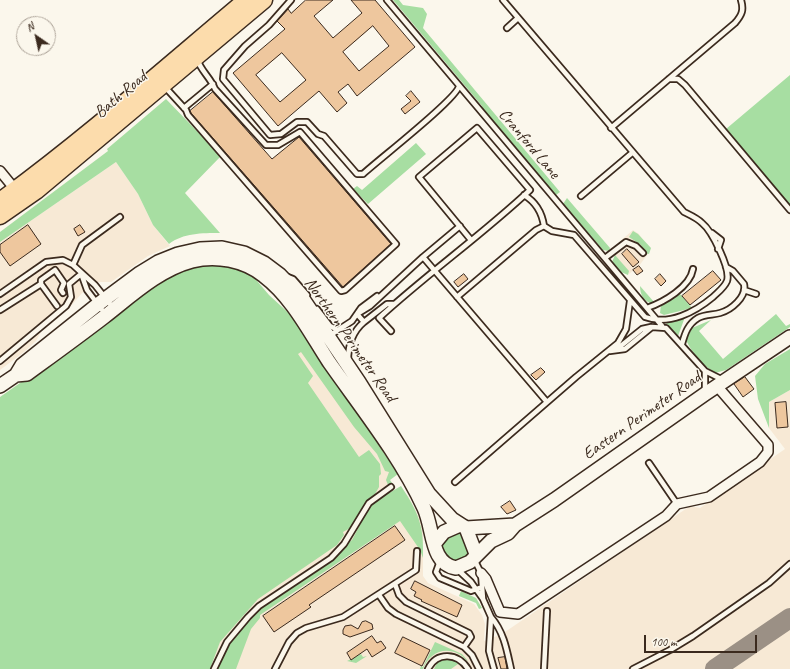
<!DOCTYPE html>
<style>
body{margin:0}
#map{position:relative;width:790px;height:669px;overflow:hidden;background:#fbf7ec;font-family:Caveat,sans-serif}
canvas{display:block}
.north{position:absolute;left:16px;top:16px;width:40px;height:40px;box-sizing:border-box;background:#fbf7ec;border:1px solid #aea59a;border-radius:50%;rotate:326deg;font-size:11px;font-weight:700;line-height:16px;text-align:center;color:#3b2a1e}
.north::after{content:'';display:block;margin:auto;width:14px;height:18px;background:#3b2a1e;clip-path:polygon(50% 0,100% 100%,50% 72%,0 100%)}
.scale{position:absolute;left:644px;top:635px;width:113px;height:18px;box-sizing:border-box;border:2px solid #3b2a1e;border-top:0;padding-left:5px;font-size:12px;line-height:14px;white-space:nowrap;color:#3b2a1e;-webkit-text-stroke:3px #fbf7ec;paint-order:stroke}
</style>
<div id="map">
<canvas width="790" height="669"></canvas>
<div class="north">N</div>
<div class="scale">100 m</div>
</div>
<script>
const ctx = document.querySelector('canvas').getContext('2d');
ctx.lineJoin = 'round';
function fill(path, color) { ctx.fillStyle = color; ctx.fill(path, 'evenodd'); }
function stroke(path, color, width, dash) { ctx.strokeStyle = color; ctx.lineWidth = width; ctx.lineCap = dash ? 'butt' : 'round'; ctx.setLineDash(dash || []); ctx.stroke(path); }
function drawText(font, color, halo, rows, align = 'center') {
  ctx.font = font + ' Caveat,sans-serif'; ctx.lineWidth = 3; ctx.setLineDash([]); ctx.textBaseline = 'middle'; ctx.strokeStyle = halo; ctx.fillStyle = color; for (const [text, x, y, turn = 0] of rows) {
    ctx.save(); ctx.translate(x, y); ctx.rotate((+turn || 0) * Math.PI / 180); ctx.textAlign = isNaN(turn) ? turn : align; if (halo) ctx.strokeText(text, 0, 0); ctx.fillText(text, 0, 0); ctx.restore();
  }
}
fill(new Path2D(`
 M116 162 138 194 153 225 170 246 148 256 111 282H97L82 293 71 306 42 330 36 341 24 352 0 370V242Z
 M633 230 639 234 650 251 639 266 629 274 610 250Z
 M260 297 391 469 387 482 392 490 408 496 421 521 423 534V576L428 583 474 604 482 615 485 624 484 641 502 634 690 506 700 508 785 449 769 428V402L790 390V669H0Z`), '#f7e9d5');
fill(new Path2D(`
 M393 0H399L403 5 423 8 427 14 423 28 560 192 556 195 484 112 482 106Z
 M790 75V205L726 129Z
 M166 99 221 156 185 193 220 233C202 233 183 233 169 244L153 225 138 194 116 162 0 242V232L108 151 107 149Z
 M416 143 426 154 368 204 353 189 357 186 362 190Z
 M567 198 610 248 609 251 603 250 563 204Z
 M633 231 638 234 651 248 649 254 644 253 641 245 629 237Z
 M615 255 629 271 628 275 621 272 612 262Z
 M214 264 233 267 252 275 269 295 293 317 398 474 390 480 392 483 388 485 386 480 389 472 385 471 377 454 354 427 301 352 298 354 313 376 308 383 359 457 369 450 380 464 381 474 379 476V487L375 494 363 507 354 526 343 532 344 535 337 545 258 599 220 642 210 669H0V397L83 339 140 295 164 280 195 266Z
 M640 286 654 302 653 304C644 302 640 295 640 286Z
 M680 294 692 308 664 315 660 313 661 305Z
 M776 314 786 326 790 324V327L726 370 715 373C702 365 692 353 686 340L692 328 711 320 699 331 723 359Z
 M685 317 678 336 666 323 682 318Z
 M790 349V390L769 402V428L758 399 755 376 765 364Z
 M401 486C419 513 424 526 423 558L420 550 400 521 260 615V618L251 629 236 669H215L223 646 262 602 352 540 371 504 388 491 389 493Z
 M458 533 463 534 471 551 466 559 453 562 443 552C441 541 448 536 458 533Z
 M461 591 476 598 482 608 479 609 476 603 459 596Z
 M435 642 462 654 468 661C465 660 463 656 459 654 443 646 429 654 423 669H420L421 666 423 667Z
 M361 654 363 657 367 656 356 663 347 661Z
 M444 658 454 659 461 666 458 664 451 669H434L438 661Z`), '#a7dea2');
stroke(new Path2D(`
 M715 669 790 618`), '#9b9085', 20);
const building = new Path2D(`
 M306 0H333L314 16 333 38 362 13 351 0H375L415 47 357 96 348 84 338 92 347 103 337 112 319 91 278 126 233 73 285 29 277 21 288 9 291 13ZM373 26 389 46 359 71 343 52ZM282 53 306 80 280 102 256 75Z
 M411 91 420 102 405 114 401 109 411 101 406 96Z
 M213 92 272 159 299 137 391 244 343 287 191 113 190 111Z
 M28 225 41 244 10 266 0 252V245Z
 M80 225 85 232 78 236 74 229Z
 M627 249 639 262 633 267 622 254Z
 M639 266 643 271 637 275 633 270Z
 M713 271 721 280 690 305 682 296Z
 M464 274 468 279 458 287 454 282Z
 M660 274 666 281 661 286 655 279Z
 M541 368 545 372 536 380 531 375Z
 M745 377 754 389 743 397 734 384Z
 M786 402 788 427 777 428 775 403Z
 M510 501 516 510 507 514 501 507Z
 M395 526 405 540 309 605 311 607 274 632 263 616Z
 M415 581 462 605 457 617 421 601 422 600 414 596 416 592 411 589Z
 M366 621 372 624 373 629 350 637 343 634V630L345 626 351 625 358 629 362 622Z
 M372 636 377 643 381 641 386 648 372 657 367 649 351 660 347 653Z
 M403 637 430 650 422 666 395 653Z
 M505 657 507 669H501L498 658Z`);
fill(building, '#eec79e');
stroke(building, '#3b2a1e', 1);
const lane = new Path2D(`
 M291 0 269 25 245 46 224 70 223 79 270 135 281 134 297 122H307L318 134 324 136 357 174H363C378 160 457 99 459 86
 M387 0 662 326
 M503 0 684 212C690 215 697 218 702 223 712 231 731 269 727 281 724 288 718 292 713 297 695 312 669 326 645 317L574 235 552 231 544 226C542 213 536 202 524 195
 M507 28 518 18
 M669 79H678L685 85 790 210
 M165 87 186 110 188 115 341 291 345 290 396 244 300 132 278 145H266L215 89C210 77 201 71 197 59
 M184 108 213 84
 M611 128 735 23C742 15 744 10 741 0
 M581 196 632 153
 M712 233 721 240 718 249
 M423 257 547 402
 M605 258 626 242 636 246 643 253
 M73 265 82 245 120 217
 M82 276 87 290 106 315
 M288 277 293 279 307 295
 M41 284V280L55 270 64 283 61 290 63 293
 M744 290 756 294
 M0 294 46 262 63 260 73 265 95 285 114 309
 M457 297 536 230 544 226
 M647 308C664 302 690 287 693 269
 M317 309 330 326 336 329
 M0 310 41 284 57 306
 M357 314 370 306 423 257 460 226
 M364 322 387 304H394
 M391 331 379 318C428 273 482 235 530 190L477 128 419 177 471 240
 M329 336 352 321 361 308 377 296
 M682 344C685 333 688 324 698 318 705 314 713 315 720 313 731 310 747 297 744 284L733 271 726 267
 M617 349 642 329 651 327
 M610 351 625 349 652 327 666 328 705 371V390
 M0 361 66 306 71 297 69 284 81 274
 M348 361C348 345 352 332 364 322L357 314
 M705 371 723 380
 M649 463 677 504
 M455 482 576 377 618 343 626 329 630 301
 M474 559 481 573 483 599 491 617 489 651 494 669
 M440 561 436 572 440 578 471 591 482 587
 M457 569 471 582 483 599
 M395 584 399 595 406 602 469 633 471 637 464 647
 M379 595 388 608 396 614 464 647 472 655 479 669
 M491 617C504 632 507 651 511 669
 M214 669 227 642 248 617 259 606 331 558 344 544 369 503 391 487
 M275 669 289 642 297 633 306 628 343 617 416 570 417 551
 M428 669C437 651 458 653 468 669
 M544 669 547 611
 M633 669 670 650 693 636 769 583 790 564`);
const street = new Path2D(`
 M0 171 18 193
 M481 573 486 579 500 612 518 614 666 516 677 504 709 497 760 462 768 452V445L717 386`);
const secondary = new Path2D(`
 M16 375 27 374C53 355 78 337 104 317 130 297 158 270 192 261 216 255 244 260 264 276 292 297 310 333 329 362 362 409 400 456 424 508 434 529 430 564 456 568L470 562 491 541 508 533 515 525 554 500 705 394 790 337
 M0 386 16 375 22 365 97 305 140 273 158 262 178 254 200 249 222 248 244 253 264 263 280 275 303 299 359 382 429 494 452 519 466 528 476 554
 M466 528 515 525
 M435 543 444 532 460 525`);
const highway = new Path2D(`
 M0 201C86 138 165 68 246 0
 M0 216 36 191 264 0`);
stroke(lane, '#3b2a1e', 8);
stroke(street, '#3b2a1e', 12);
stroke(secondary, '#3b2a1e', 16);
stroke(highway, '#3b2a1e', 19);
stroke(lane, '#fbf7ec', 4.5);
stroke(street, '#fbf7ec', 9);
stroke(secondary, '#fbf7ec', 13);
stroke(highway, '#fcdcac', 16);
drawText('17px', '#3b2a1e', '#fbf7ec', [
 ["Bath Road",121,95,-40],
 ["Cranford Lane",529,144,50],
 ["Northern Perimeter Road",350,340,55],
 ["Eastern Perimeter Road",642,416,-35]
]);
</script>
